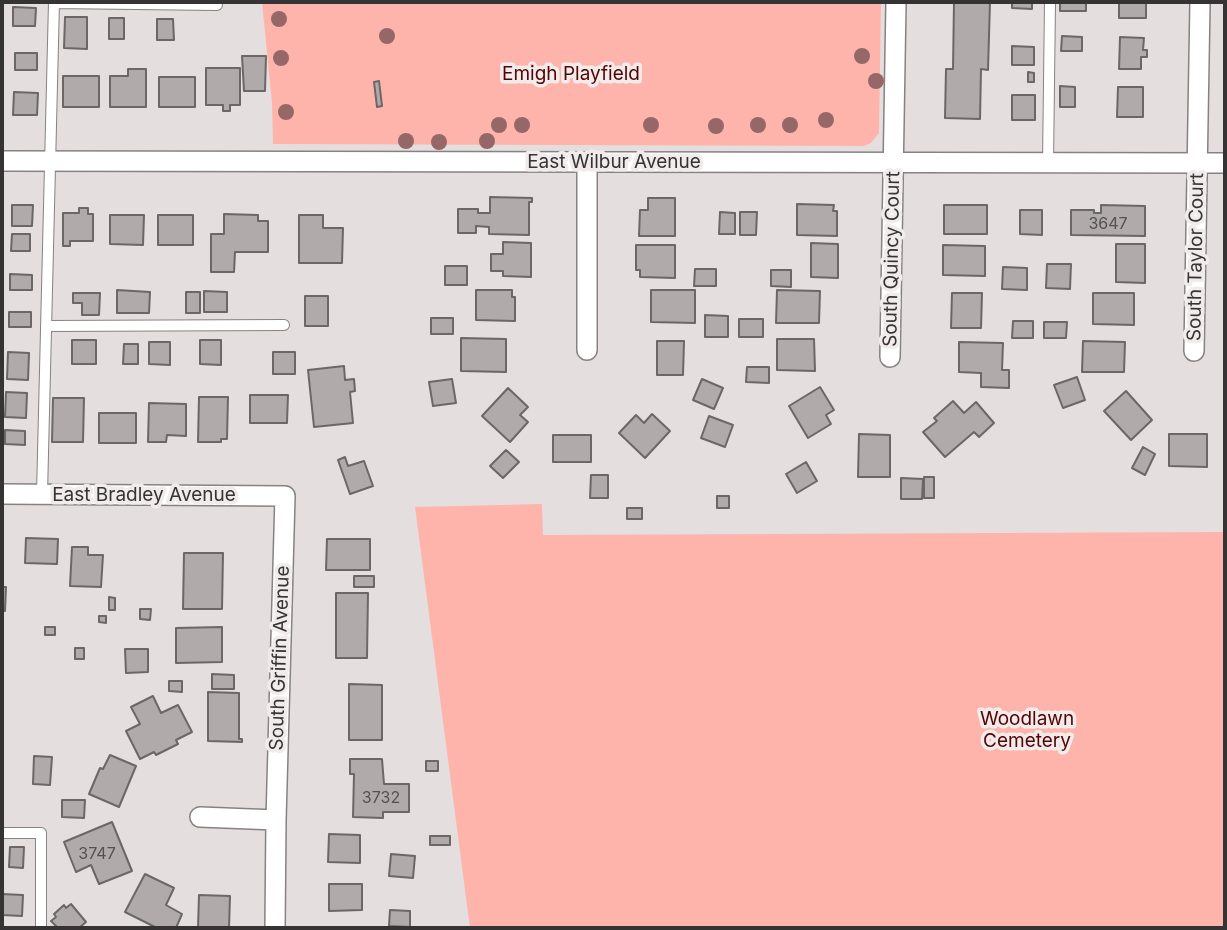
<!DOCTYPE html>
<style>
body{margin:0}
#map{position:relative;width:1227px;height:930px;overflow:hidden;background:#e4dfde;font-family:Inter,sans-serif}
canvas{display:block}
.frame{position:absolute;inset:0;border:4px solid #353333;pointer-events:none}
</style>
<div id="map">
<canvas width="1227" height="930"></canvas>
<div class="frame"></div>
</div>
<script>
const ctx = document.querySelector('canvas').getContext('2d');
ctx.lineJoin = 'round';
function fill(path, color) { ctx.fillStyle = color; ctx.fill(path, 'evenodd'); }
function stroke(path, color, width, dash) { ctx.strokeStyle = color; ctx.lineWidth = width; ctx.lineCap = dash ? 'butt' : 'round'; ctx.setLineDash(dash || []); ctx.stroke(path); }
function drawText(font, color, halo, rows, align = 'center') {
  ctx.font = font + ' Inter,sans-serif'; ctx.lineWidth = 7; ctx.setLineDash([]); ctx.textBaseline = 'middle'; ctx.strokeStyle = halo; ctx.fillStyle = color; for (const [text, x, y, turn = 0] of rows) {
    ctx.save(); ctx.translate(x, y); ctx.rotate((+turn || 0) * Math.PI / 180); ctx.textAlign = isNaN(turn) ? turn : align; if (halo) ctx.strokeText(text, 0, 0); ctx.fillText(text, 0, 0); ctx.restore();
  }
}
fill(new Path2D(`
 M262 2H881L879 133 871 143 864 146 273 144 272 103Z
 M542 504 543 535 1225 532V928H470L415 507Z`), '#feb4ab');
const building = new Path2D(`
 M954 2H990L988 70 981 69 980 119 945 118 946 69H953Z
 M1012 2H1032V9L1012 8Z
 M1060 2H1086V11H1060Z
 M1119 2H1146V18H1119Z
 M13 7 36 8 35 26H13Z
 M65 17H87V49L64 48Z
 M109 18H124V39H109Z
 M157 19H173L174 40H157Z
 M1062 36 1082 37V51H1061Z
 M1120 37 1144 38 1143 50H1147V57H1141V69H1119Z
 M1012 46 1034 47V65H1012Z
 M15 53H37V70H15Z
 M242 56H266L265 91H244Z
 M206 68H240V105H230V111H223V105H206Z
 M128 69H146V107H110V76H128Z
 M1028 72 1034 73V82H1028Z
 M63 76H99V107H63Z
 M159 77H195V107H159Z
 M379 81 382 106 377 107 374 82Z
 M1060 86 1075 87V107H1060Z
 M1118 87H1143V117H1117Z
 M14 92 38 93 37 115H13Z
 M1012 95H1035V120H1012Z
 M490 197 532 198V202H529V235L489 234V227L476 226V233H458V209H478V213H490Z
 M648 198H675V236H639L640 210H648Z
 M797 204 834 205 833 211H837V236L797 235Z
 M12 205H33L32 226H12Z
 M944 205H987V234H944Z
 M1101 205 1145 206V236L1071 235V210H1094V213H1101Z
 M79 208H88V214H93V241H70V246H63V213H79Z
 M1020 210H1042V235L1020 234Z
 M720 212 735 213V234H719Z
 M740 212H757L756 235H740Z
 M224 214 258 215V221H268V252H235L234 272H211V234H224Z
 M110 215H144L143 245 110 244Z
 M158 215H193V245H158Z
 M299 215H323V228H343L342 263H299Z
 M12 234H30V251H11Z
 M503 242 531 243V277L503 276V271H491V254H503Z
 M811 243 838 244V278L811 277Z
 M1116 244H1145V283L1116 282Z
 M636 245H675V278L640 277V270H636Z
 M943 245 985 246V276L943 275Z
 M1047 264H1071L1070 289 1046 288Z
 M445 266H467V285H445Z
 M1003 267 1027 268V290L1002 289Z
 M695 269H716V286H694Z
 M771 270H791V287L771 286Z
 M10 274 32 275V290H10Z
 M117 290 150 292 149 313H117Z
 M476 290H512V297H515V321L476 320Z
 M651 290H695V323L651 322Z
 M777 290 820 291 819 323H776Z
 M204 291 227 292V312H204Z
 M186 292H200V313H186Z
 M73 293H100L99 315H82V303H73Z
 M952 293H982L981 328H951Z
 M1093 293H1134V325L1093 324Z
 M305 296H328V326H305Z
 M9 312H31V327H9Z
 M705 315 728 316V337H705Z
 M431 318H453V334H431Z
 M739 319H763V337H739Z
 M1013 321H1033V338H1012Z
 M1044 322H1067L1066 338H1044Z
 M461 338 506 339V372L461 371Z
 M777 339H814L815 371 777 370Z
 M72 340H96V364H72Z
 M200 340H221V365L200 364Z
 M657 341H684L683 375H657Z
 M1083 341 1125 342 1124 372H1082Z
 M149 342H170V365L149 364Z
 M959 342 1003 343 1002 370H1009V388L981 387V373L959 372Z
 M124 344H138V364H123Z
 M8 352 29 353 28 380 7 379Z
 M273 352H295V374H273Z
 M344 366 345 380 354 379 355 391 350 392 353 423 314 427 308 370Z
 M747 367H769V383L746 382Z
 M1077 377 1085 400 1063 408 1054 385Z
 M452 379 456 403 433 406 429 382Z
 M702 379 723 388 714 409 693 400Z
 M820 387 834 410 826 415 831 424 808 438 789 406Z
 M508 388 528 407 520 415 528 422 510 442 482 416Z
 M1126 391 1152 420 1131 440 1104 411Z
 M6 392 27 393 26 418 5 417Z
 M250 395H288L287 423H250Z
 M199 397H228L227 439H221V442H198Z
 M53 398H84L83 442H52Z
 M953 401 964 413 976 402 994 423 979 437 974 432 945 457 923 432 937 421 934 418Z
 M149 403 186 404V436L167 435 166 442H148Z
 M99 413H136V443H99Z
 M652 414 670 431 645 458 619 433 636 415 644 423Z
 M709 416 733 425 725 447 701 438Z
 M5 430 25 431V445L5 444Z
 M859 434 890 435V477H858Z
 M1169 434H1207V467L1169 466Z
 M553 435H591V462H553Z
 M1143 447 1155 454 1145 475 1132 468Z
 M506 450 519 462 503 478 490 466Z
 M345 457 348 466 364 461 373 486 350 494 338 460Z
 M806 462 817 481 797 493 786 474Z
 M591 475H608V498H590Z
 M924 477H934V498H924Z
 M901 478 923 479 922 499H901Z
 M717 496H729V508H717Z
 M627 508H642V519H627Z
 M26 538 58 539 57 564 25 563Z
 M327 539H370V570H326Z
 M72 547H88V555H103L101 587 70 586Z
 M184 553H223L222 609H183Z
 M354 576H374V587H354Z
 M2 587H6L5 611H2Z
 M336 593H368L367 658H336Z
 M109 597 115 598V610H109Z
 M140 609H151L150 620 140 619Z
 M99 616H106V623L99 622Z
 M45 627H55V635H45Z
 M222 627V662L176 663V628Z
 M75 648H84V659H75Z
 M125 649H148V672L126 673Z
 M212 674 234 675V689H212Z
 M169 681H182V692L169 691Z
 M349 684 382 685V740H349Z
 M208 692 239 693V739H242V742L208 741Z
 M153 696 161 713 178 705 192 732 176 740 178 744 156 755 154 752 140 759 126 731 140 724 131 707Z
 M110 755 136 766 119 807 89 794 100 768 103 769Z
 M34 756 52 757 50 785 33 784Z
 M350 759H382L384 784H409V812H383V818L353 817 354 774H350Z
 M426 761H438V771H426Z
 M62 800H85L84 818 62 817Z
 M112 822 132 871 99 884 91 865 76 872 64 842Z
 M329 834 360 835V863L328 862Z
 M430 836H450V845H430Z
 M10 847H24L23 868 9 867Z
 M391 854 415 856 413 878 389 876Z
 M145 874 174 888 166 905 182 914 176 928H157L125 912Z
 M329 884H362V910L329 911Z
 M2 894 23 895 22 916 2 915Z
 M199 895 230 896 229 928H198Z
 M71 904 86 922 79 928H58L51 921 56 917 54 914 64 905 66 908Z
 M390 910 410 911V927L389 926Z`);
fill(building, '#b0abaa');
stroke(building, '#6c6767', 2);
const lane = new Path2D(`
 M54 3 217 5
 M1048 164 1050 2
 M46 326 284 325
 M42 494 54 2
 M2 833H41V928`);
const street = new Path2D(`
 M2 161 1225 163
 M587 162V350
 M1194 351 1200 2
 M890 357 896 2
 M2 494 285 496 276 820 275 928
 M200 817 276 820`);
stroke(lane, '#878282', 12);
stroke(street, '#878282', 22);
stroke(lane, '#fff', 10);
stroke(street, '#fff', 19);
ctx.fillStyle = '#956767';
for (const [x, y] of [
 [279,19],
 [387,36],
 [862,56],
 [281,58],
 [876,81],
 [286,112],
 [826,120],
 [499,125],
 [522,125],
 [651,125],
 [758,125],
 [790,125],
 [716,126],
 [406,141],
 [487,141],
 [439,142]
]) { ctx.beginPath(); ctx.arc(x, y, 8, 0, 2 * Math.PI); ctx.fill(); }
drawText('16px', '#545151', null, [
 ["3647",1108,224],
 ["3732",381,798],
 ["3747",97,854]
]);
drawText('19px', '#550405', '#f1eceb', [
 ["Emigh Playfield",571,74],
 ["Woodlawn",1027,719],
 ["Cemetery",1027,741]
]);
drawText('19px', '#353333', '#f1eceb', [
 ["East Wilbur Avenue",614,162],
 ["South Taylor Court",1196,257,-89],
 ["South Quincy Court",892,259,-89],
 ["East Bradley Avenue",144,495],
 ["South Griffin Avenue",280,658,-88]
]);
</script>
